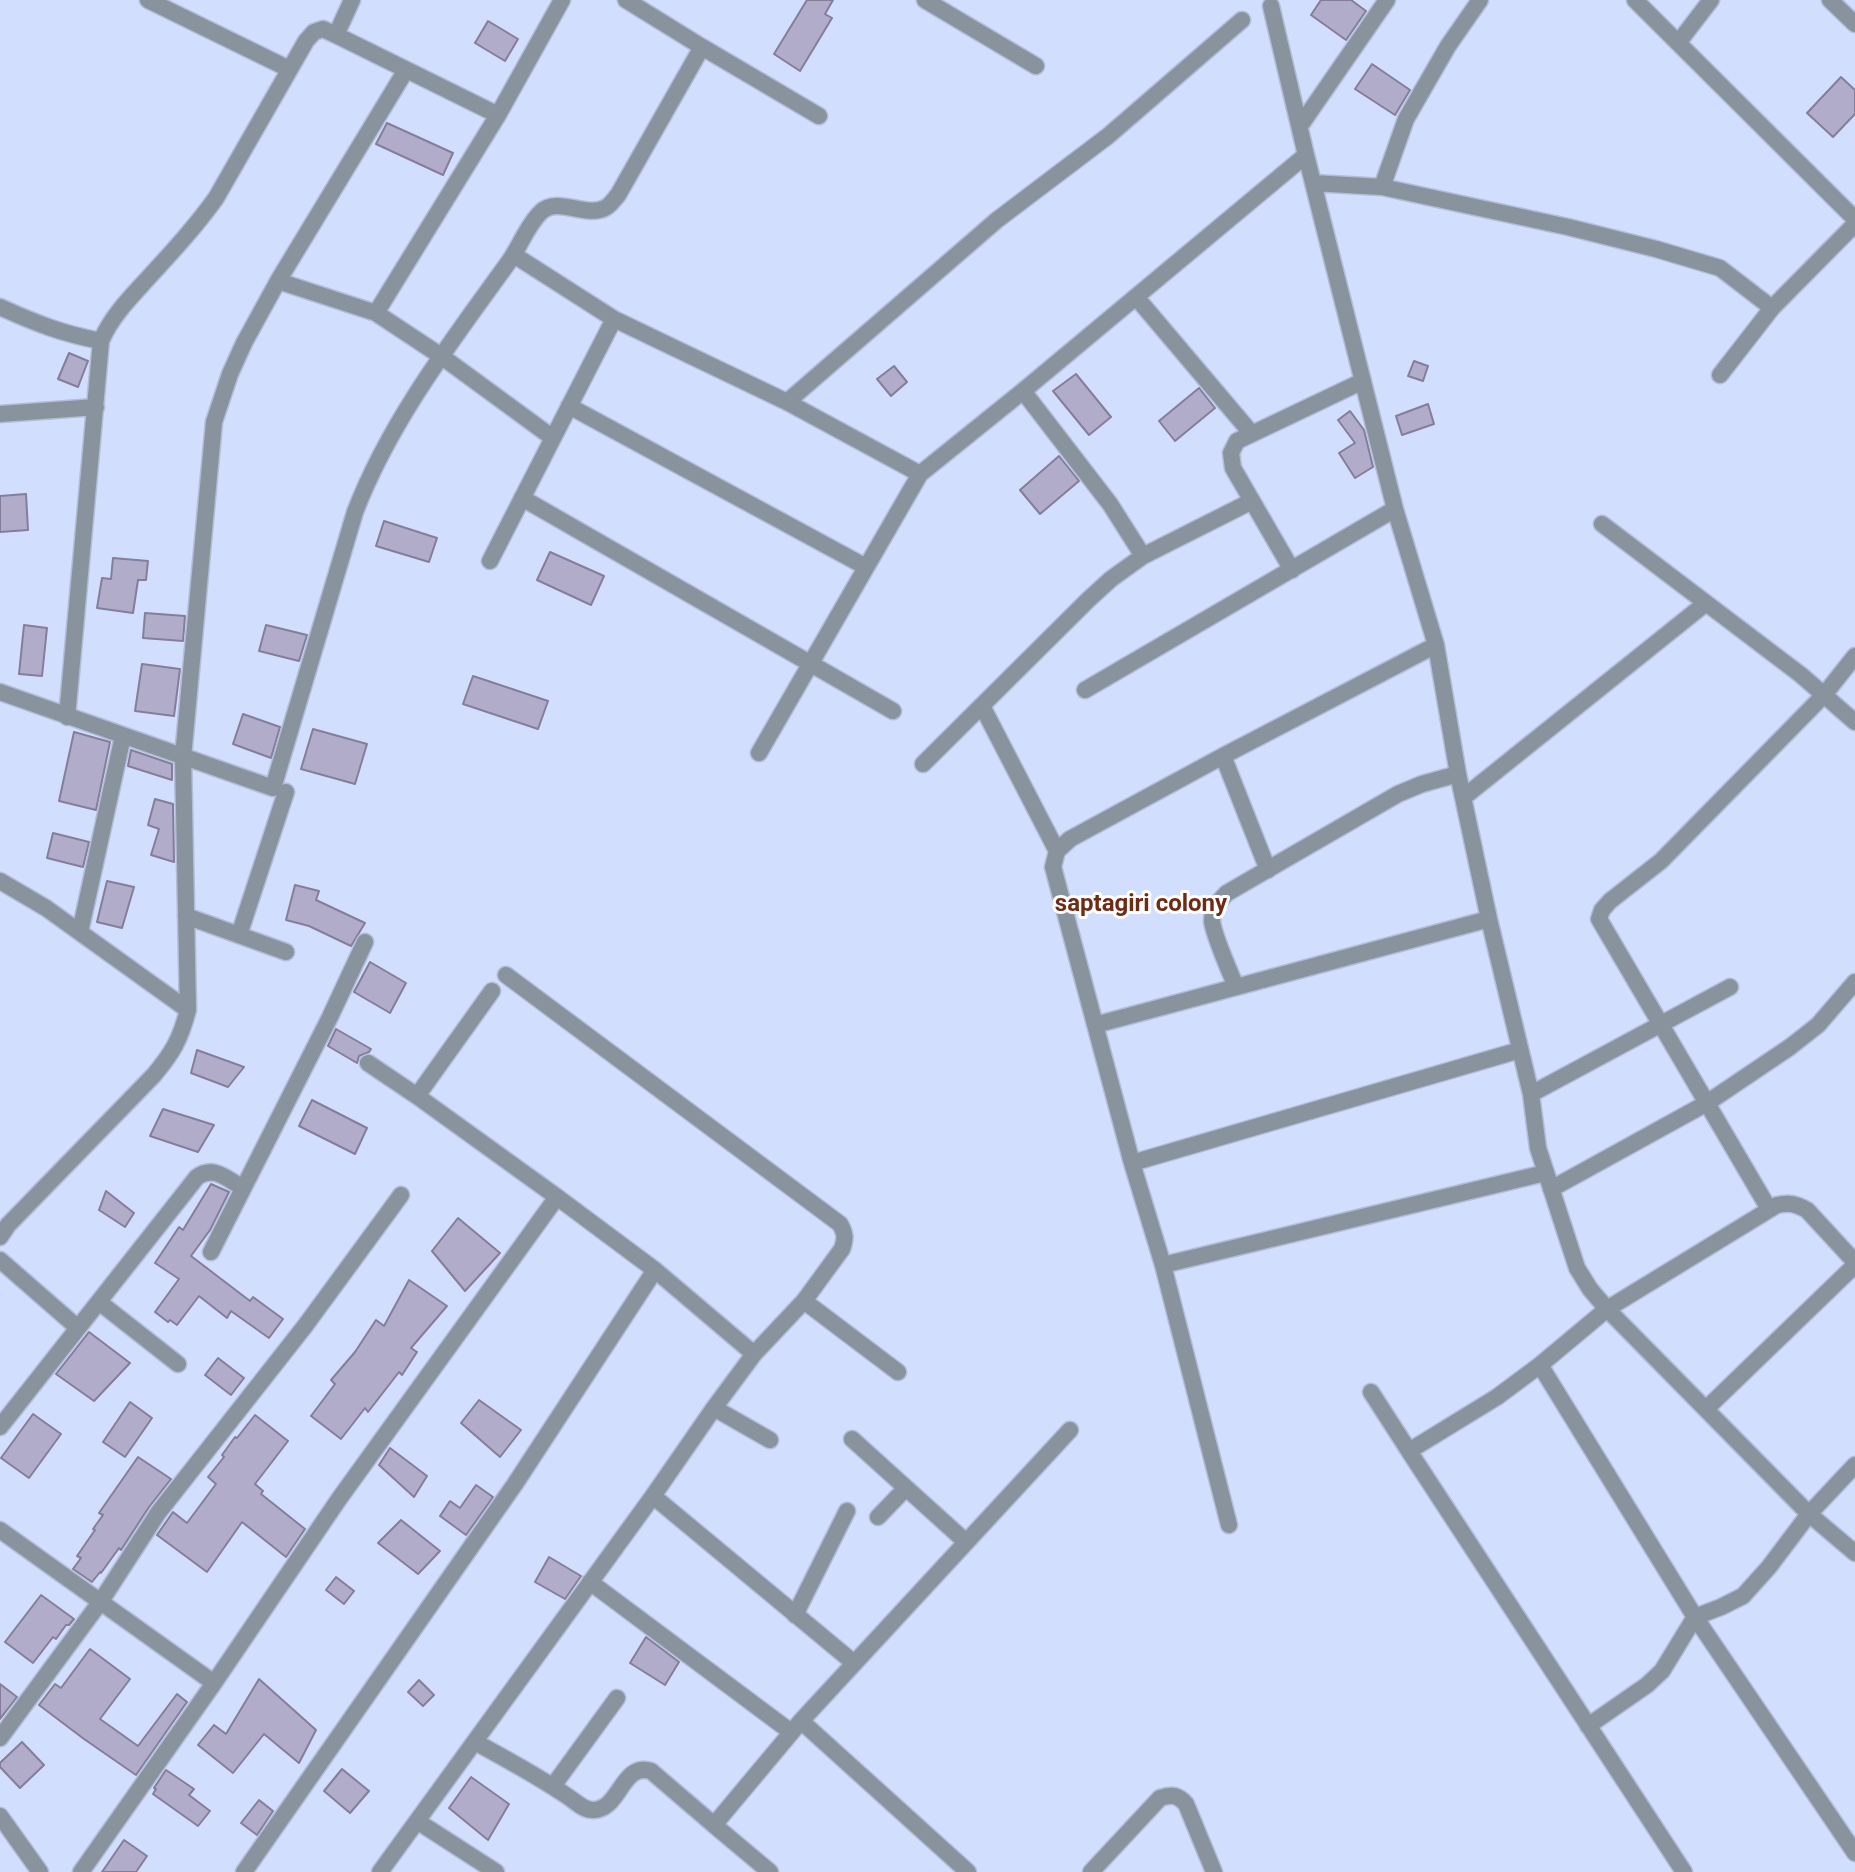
<!DOCTYPE html>
<style>
body{margin:0}
canvas{display:block;background:#d2defd}
</style>
<canvas width="1855" height="1872"></canvas>
<script>
const ctx = document.querySelector('canvas').getContext('2d');
ctx.lineJoin = 'round';
function fill(path, color) { ctx.fillStyle = color; ctx.fill(path, 'evenodd'); }
function stroke(path, color, width, dash) { ctx.strokeStyle = color; ctx.lineWidth = width; ctx.lineCap = dash ? 'butt' : 'round'; ctx.setLineDash(dash || []); ctx.stroke(path); }
function drawText(font, color, halo, rows, align = 'center') {
  ctx.font = font + ' Roboto,sans-serif'; ctx.lineWidth = 6; ctx.setLineDash([]); ctx.textBaseline = 'middle'; ctx.strokeStyle = halo; ctx.fillStyle = color; for (const [text, x, y, turn = 0] of rows) {
    ctx.save(); ctx.translate(x, y); ctx.rotate((+turn || 0) * Math.PI / 180); ctx.textAlign = isNaN(turn) ? turn : align; if (halo) ctx.strokeText(text, 0, 0); ctx.fillText(text, 0, 0); ctx.restore();
  }
}
const building = new Path2D(`
 M807 0H833L825 14 832 18 800 71 774 54Z
 M1321 0H1351L1366 11 1346 40 1311 15Z
 M488 21 518 39 505 61 475 43Z
 M1372 64 1410 90 1395 115 1355 89Z
 M1841 77 1855 90V114L1833 137 1807 113Z
 M387 123 453 153 443 175 376 144Z
 M69 353 88 361 78 387 58 379Z
 M1414 361 1428 366 1423 381 1408 376Z
 M894 366 907 382 891 396 877 379Z
 M1076 374 1111 417 1089 435 1053 391Z
 M1199 388 1215 408 1175 441 1159 421Z
 M1428 404 1434 424 1402 435 1396 416Z
 M1350 411 1364 430 1373 467 1355 478 1339 453 1355 443 1338 420Z
 M1059 456 1079 481 1040 514 1020 490Z
 M26 494 28 530 0 532V496Z
 M384 521 437 538 429 562 376 546Z
 M550 552 604 576 591 605 537 580Z
 M113 558 148 561 146 580H138L133 613 97 608 102 578 111 579Z
 M145 613 185 616 183 641 143 638Z
 M24 625 47 628 42 676 19 674Z
 M266 625 307 635 299 661 259 651Z
 M142 664 180 669 174 716 135 711Z
 M473 676 548 701 538 729 463 704Z
 M243 714 280 727 271 758 233 744Z
 M313 729 367 744 355 784 301 769Z
 M74 732 110 742 96 810 59 801Z
 M131 750 172 764V780L128 766Z
 M155 799 173 804 174 862 151 855 159 829 148 825Z
 M53 833 89 842 83 867 47 858Z
 M107 881 134 887 122 928 97 922Z
 M295 885 319 891 316 900 365 923 351 946 309 926 286 920Z
 M370 962 406 983 390 1013 354 992Z
 M336 1029 371 1049 369 1052 359 1056 357 1063 328 1046Z
 M197 1050 244 1067 228 1087 191 1073Z
 M312 1100 367 1128 355 1154 299 1126Z
 M163 1109 214 1125 198 1152 150 1136Z
 M211 1184 229 1192 210 1230 191 1256 250 1301 253 1297 283 1319 269 1338 231 1311 227 1318 199 1296 177 1325 170 1320 168 1322 155 1312 179 1279 155 1263 179 1227 183 1230Z
 M106 1191 134 1213 125 1227 99 1210Z
 M458 1218 500 1253 465 1291 432 1251Z
 M409 1280 447 1306 411 1348 417 1352 402 1375 399 1372 368 1412 365 1408 341 1439 311 1416 335 1384 331 1380 355 1352 376 1320 384 1326Z
 M89 1332 130 1363 94 1401 56 1374Z
 M218 1358 244 1378 231 1395 205 1375Z
 M479 1400 521 1430 500 1457 461 1423Z
 M130 1402 152 1418 125 1457 103 1442Z
 M33 1414 61 1434 29 1478 1 1458Z
 M255 1415 288 1441 255 1484 263 1491 261 1494 305 1529 286 1557 242 1522 207 1572 157 1535 173 1512 187 1523 216 1484 208 1477 224 1457 222 1455 235 1437 237 1438Z
 M390 1448 427 1476 414 1497 379 1465Z
 M138 1457 171 1479 149 1507 121 1550 119 1548 101 1573 100 1572 92 1582 73 1569 81 1558 77 1556 95 1530 93 1529 103 1515 99 1513Z
 M476 1485 493 1497 466 1535 440 1516 450 1501 460 1508Z
 M401 1520 440 1551 418 1574 378 1543Z
 M549 1557 581 1576 565 1599 535 1582Z
 M336 1577 354 1591 344 1604 326 1590Z
 M41 1595 74 1619 69 1625H66L56 1639 53 1637 33 1663 5 1642Z
 M646 1637 679 1662 665 1685 630 1663Z
 M90 1649 130 1679 100 1719 138 1746 177 1694 187 1702 136 1775 84 1739 39 1705 55 1684 61 1688Z
 M259 1679 316 1730 299 1763 264 1734 233 1773 198 1745 214 1725 226 1734Z
 M419 1680 434 1695 423 1706 408 1692Z
 M0 1684 17 1697 0 1719Z
 M22 1742 44 1765 20 1788 0 1767V1763Z
 M342 1769 369 1791 350 1813 324 1791Z
 M166 1770 194 1789 189 1795 210 1811 198 1826 153 1794 156 1789 154 1788Z
 M471 1777 509 1804 488 1840 449 1808Z
 M259 1800 273 1811 257 1835 241 1823Z
 M124 1840 147 1856 136 1872H102Z`);
fill(building, '#b2accb');
stroke(building, '#847e9b', 2);
const minor = new Path2D(`
 M148 0 289 69
 M352 0 336 35 498 115
 M925 0 1036 66
 M1635 0 1855 219
 M1830 0 1855 24
 M1271 6 1306 155 1395 509 1436 645 1458 774 1489 919 1531 1094 1538 1148 1577 1268 1590 1289 1607 1309 1809 1514 1855 1553
 M1678 43 1711 0
 M702 47 819 116
 M1300 126 1387 0
 M1313 183 1382 187 1568 227 1656 249 1720 268 1772 308
 M1382 187 1406 119 1448 46 1480 0
 M514 255 614 319 787 402 920 474
 M278 281 376 313 441 356 553 438
 M1136 297 1252 434
 M0 307C35 323 63 334 101 341
 M376 313 498 115 562 0
 M1720 375 1772 308 1855 224
 M787 402 997 220 1108 136 1242 20
 M569 406 866 567
 M0 414 96 407
 M522 498 893 711
 M1602 524 1801 675 1855 722
 M1143 556 1252 501
 M490 561 614 319
 M1292 570 1233 468 1231 453 1237 441 1363 381
 M1085 690 1395 509
 M0 692 273 788 355 512C390 421 451 342 508 263 520 247 527 225 541 212 557 196 586 218 605 208 611 205 614 199 618 195L702 47 626 0
 M982 706 1057 851
 M67 717 101 341C112 315 132 296 150 276 173 251 196 226 216 198L306 41 314 32 323 29 336 35
 M759 753 920 474 1023 391 1306 155
 M1223 756 1268 870
 M923 764 1088 600 1111 579 1143 556 1110 504 1023 391
 M1464 797 1706 603
 M0 881 46 908 188 1010
 M186 916 286 952
 M80 932 123 736
 M239 935 286 792
 M1236 987C1230 972 1213 934 1212 921 1212 909 1219 901 1227 893L1398 794 1422 784 1458 774
 M1095 1025 1489 919
 M368 1063 417 1096
 M1531 1094 1730 987
 M1132 1163 1520 1050
 M1551 1189 1707 1103 1790 1047 1818 1025 1855 982
 M557 1197 655 1270 754 1354
 M1769 1209 1599 919 1602 910 1610 901 1661 861 1824 695 1855 656
 M0 1237 8 1225 154 1075C173 1052 180 1040 188 1010L183 757 214 422 230 374 244 343 278 281 406 70
 M211 1252 330 1017 365 942
 M0 1260 78 1328
 M1855 1262 1807 1210C1796 1204 1789 1202 1777 1205L1607 1309 1540 1365 1695 1617 1855 1853
 M1163 1265 1545 1173
 M804 1301 898 1372
 M99 1302 178 1364
 M1540 1365 1497 1397 1409 1451 1684 1872
 M1371 1392 1409 1451
 M714 1408 770 1440
 M1706 1409 1855 1265
 M0 1427 197 1177C214 1165 227 1179 243 1188
 M852 1439 966 1542
 M653 1496 854 1663
 M878 1517 906 1488
 M1229 1525 1163 1265 1132 1163 1053 867 1057 851 1070 839 1223 756 1436 645
 M0 1530 214 1683
 M590 1582 791 1732
 M795 1615 847 1511
 M801 1721 968 1872
 M1588 1726 1647 1685 1662 1671 1695 1617 1721 1607 1743 1596 1769 1567 1809 1514 1855 1465
 M0 1738 101 1601 158 1513 305 1326 401 1195
 M475 1742C506 1759 538 1776 567 1796 575 1801 584 1811 594 1810 620 1809 622 1762 651 1771L714 1825
 M553 1786 617 1698
 M0 1816 40 1872
 M417 1821 496 1872
 M81 1872 214 1683 339 1499 557 1197 417 1096 492 991
 M244 1872 515 1484 655 1270
 M380 1872 653 1496 714 1408 754 1354 804 1301 842 1249C846 1238 845 1233 840 1224L506 975
 M770 1872 714 1825 801 1721 1070 1430
 M1091 1872 1160 1798C1172 1794 1178 1795 1186 1804L1214 1872`);
stroke(minor, '#b2bdd8', 19);
stroke(minor, '#88939d', 16);
drawText('bold 24px', '#6e2c14', '#fff', [
 ["saptagiri colony",1141,905]
]);
</script>
